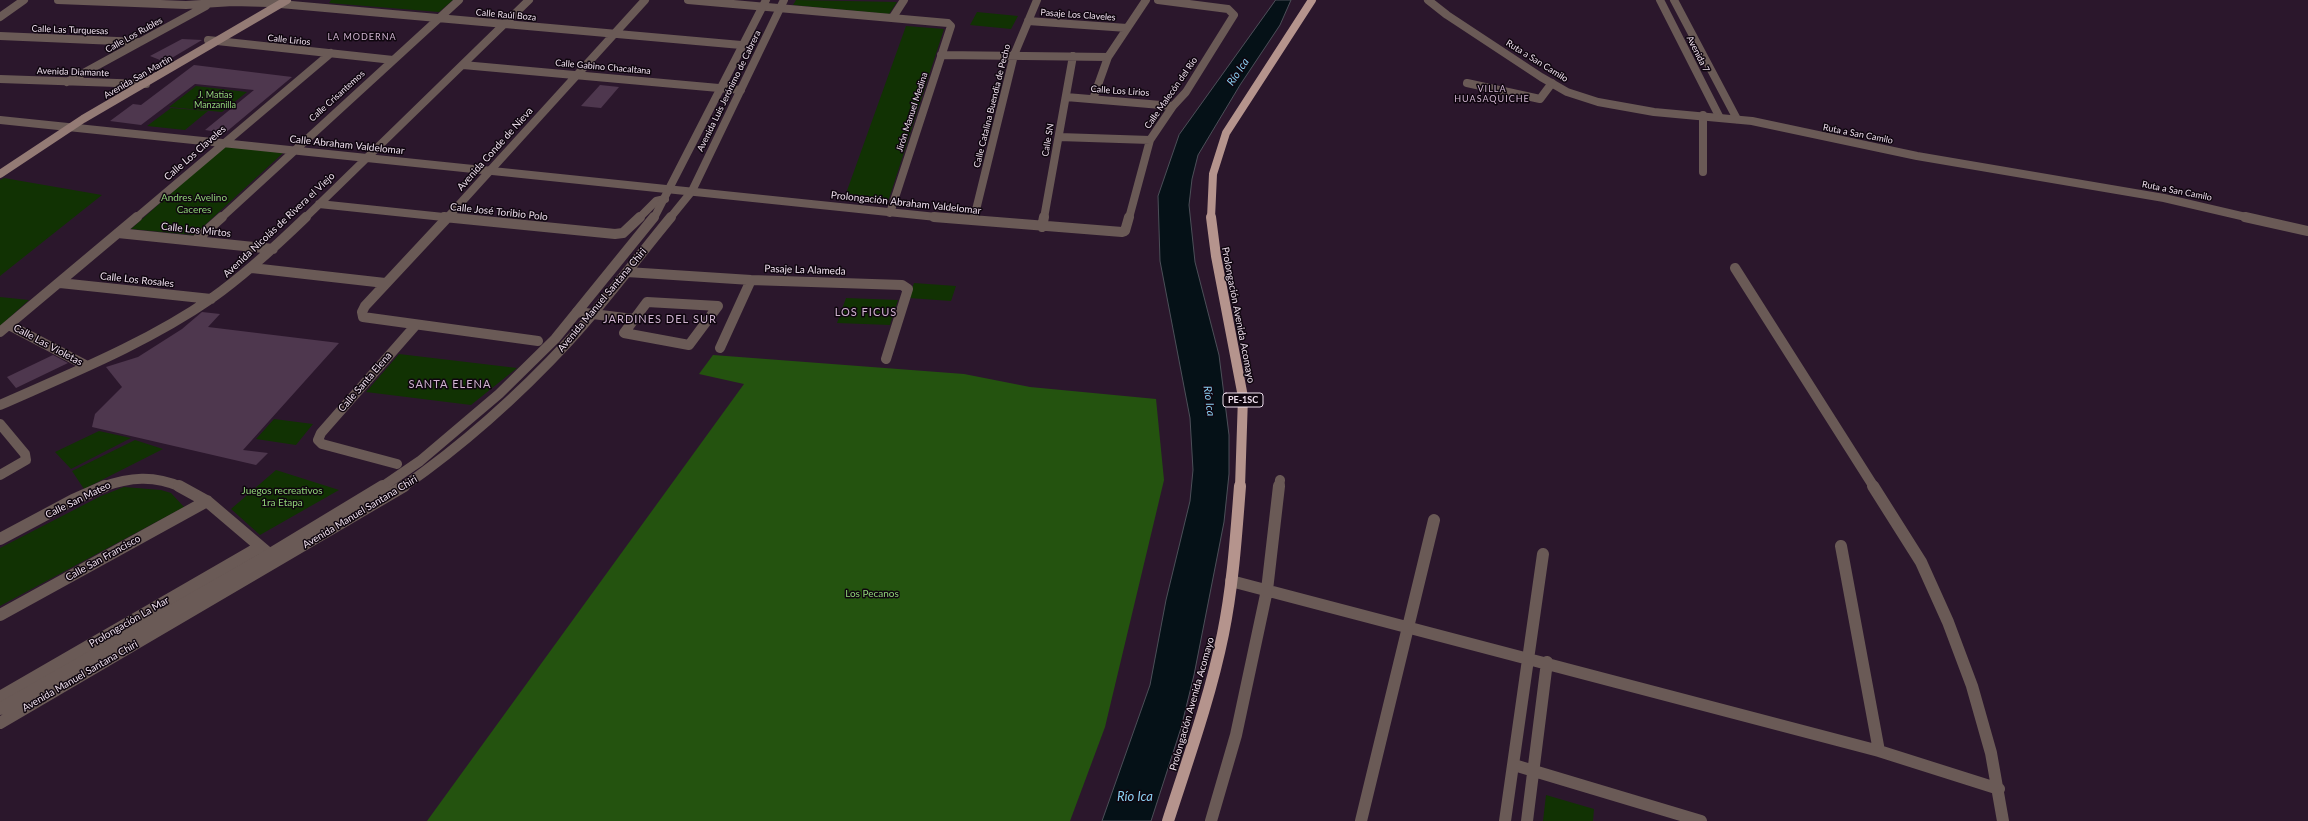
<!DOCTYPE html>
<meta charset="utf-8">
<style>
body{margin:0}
canvas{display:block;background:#2b172c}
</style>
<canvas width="2308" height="821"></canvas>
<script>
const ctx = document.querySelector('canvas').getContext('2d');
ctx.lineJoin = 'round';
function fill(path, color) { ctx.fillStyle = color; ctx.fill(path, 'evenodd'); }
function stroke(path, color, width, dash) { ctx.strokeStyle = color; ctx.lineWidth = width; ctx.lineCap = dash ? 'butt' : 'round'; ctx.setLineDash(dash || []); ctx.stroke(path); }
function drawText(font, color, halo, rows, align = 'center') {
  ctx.font = font + ' Lato,sans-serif'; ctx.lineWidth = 3; ctx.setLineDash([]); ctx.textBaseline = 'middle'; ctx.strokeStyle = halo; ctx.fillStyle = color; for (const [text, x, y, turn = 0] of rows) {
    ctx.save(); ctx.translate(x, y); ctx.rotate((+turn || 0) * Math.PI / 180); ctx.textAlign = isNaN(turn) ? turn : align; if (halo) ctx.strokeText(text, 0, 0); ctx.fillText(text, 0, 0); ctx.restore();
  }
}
fill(new Path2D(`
 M331 0H453L439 12 329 3Z
 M796 0 897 2 889 14 793 5Z
 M977 12 1018 16 1011 29 970 25Z
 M906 26 944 29 887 205 844 199Z
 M196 86 247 92 222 112 169 107Z
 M171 108 208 111 185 130 147 126Z
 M224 146 283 153 194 235 131 229Z
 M4 178 102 195 0 276V180Z
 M914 283 956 286 951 301 909 298Z
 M0 297 29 300 0 326Z
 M846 298 898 300 890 325 837 323Z
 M399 354 517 368 471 405 366 392Z
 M274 419 313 424 296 445 256 439Z
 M99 431 131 438 71 469 55 452Z
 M135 440 163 449 84 489 72 471Z
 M276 470 339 490 260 535 231 509Z
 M124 487 161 490 171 493 184 507 0 606V548L101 496Z
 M1546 795 1594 809 1593 821H1543Z`), '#113203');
fill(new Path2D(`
 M713 355 964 374 1030 387 1156 399 1164 480 1105 727 1070 821H427L744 384 699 374Z`), '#24530f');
const water = new Path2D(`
 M1276 0H1291L1280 25 1240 85 1198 155 1192 179 1189 205 1195 262 1219 355 1229 435V474L1224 522 1194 675 1181 728 1151 821H1102L1150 685 1166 600 1190 501 1193 470 1190 418 1160 261 1158 196 1179 135Z`);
fill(water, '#051117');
stroke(water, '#4b4f58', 1);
fill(new Path2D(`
 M182 39 202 40 165 62 150 56Z
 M194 65 292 77 225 133 205 130 254 90 195 84 141 125 110 121 133 104 141 105Z
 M600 85 619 87 601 108 581 106Z
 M202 312 220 314 208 327 339 343 243 450 268 453 256 465 92 427 95 414 122 387 106 367 138 357 182 329Z
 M53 355 68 363 16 388 7 377Z`), '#4e374e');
stroke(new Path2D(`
 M58 0 186 5 233 2 269 3 741 45
 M688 0 948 23 951 26 890 213
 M1660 0 1719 116
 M1674 0 1737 119
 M0 17 24 0
 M893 17 904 0
 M1028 21 1127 28
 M0 36 140 42
 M208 40 393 60
 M941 55 1108 57
 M463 65 741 90
 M0 79 146 84
 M67 82 206 6
 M1467 83 1540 99 1552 83
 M1066 97 1173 106
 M1093 99 1108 57 1146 0
 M1703 115V172
 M0 120 946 218
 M1059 137 1150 140
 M319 204 453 218
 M136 218 331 53
 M221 218 459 0
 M305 218 529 0
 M447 218 645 0
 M639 218 656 201 665 199
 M974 218 1014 55 1037 0
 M1044 218 1073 56
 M1129 218 1150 140 1173 106 1186 92 1234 15 1228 9 1158 0`), '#6a5a56', 8);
stroke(new Path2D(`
 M444 217 615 234 623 233 640 217
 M448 217 365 306 362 312 363 317 538 341
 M934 217 1122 232 1125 231 1129 217
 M973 220 974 217
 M1042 227 1044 217
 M118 233 273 249
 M195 241 222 217
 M252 268 385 283
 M1735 268 1874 487
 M627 272 751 280 902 285 908 289 886 359
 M60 283 211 299
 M647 302 718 306 689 345 624 333Z
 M577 312 633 319
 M9 325 87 366
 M0 332 137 217
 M720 348 751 280
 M0 405C72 373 147 343 212 298 246 274 276 246 306 217
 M0 424 25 454 26 460 0 475
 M397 464 322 444 318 440 321 433 415 326
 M102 487C130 477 154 475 181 487
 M1279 487 1280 480`), '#6a5a56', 10);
stroke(new Path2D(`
 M179 486 208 502 275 559
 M1873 486 1921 562 1948 622 1972 686 1991 753 2003 821
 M0 539 73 500 105 486
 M1841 546 1879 751
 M1231 581 1879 751 1999 789
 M0 615 207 501
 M0 697 258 548
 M1514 765 1701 821
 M1211 821 1236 735 1267 590 1279 486
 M1361 821 1434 520
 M1505 821 1543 554
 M1527 821 1547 662`), '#6a5a56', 12);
stroke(new Path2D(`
 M1428 0 1447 15 1541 77 1567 92 1598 102 1654 112 1752 121 1917 156 2164 198 2250 218
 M654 218 766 0
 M670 218 692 191 784 0`), '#6a5a56', 8);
stroke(new Path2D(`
 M2245 217 2308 231
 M382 487 420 461 499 394 555 339 654 217
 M403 487C463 445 519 395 569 341 605 302 637 258 671 217`), '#6a5a56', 10);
stroke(new Path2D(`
 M0 709 269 555 383 486
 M0 723 404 486`), '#6a5a56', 12);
stroke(new Path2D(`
 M0 174 83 119 287 0`), '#947b75', 8);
stroke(new Path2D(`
 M1211 218 1213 174 1226 133 1312 0`), '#b5948d', 8);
stroke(new Path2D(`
 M1211 217 1216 256 1243 397 1240 487`), '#b5948d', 10);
stroke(new Path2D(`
 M1168 821C1188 759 1210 698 1223 634 1233 585 1236 536 1240 486`), '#b5948d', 12);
drawText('9px', '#efe0ee', '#0f060f', [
 ["Calle Raúl Boza",506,15,5],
 ["Pasaje Los Claveles",1078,15,4],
 ["Calle Las Turquesas",70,30,2],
 ["Calle Los Rubles",134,35,-29],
 ["Calle Lirios",289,40,6],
 ["Avenida 7",1698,54,63],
 ["Ruta a San Camilo",1537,61,32],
 ["Calle Gabino Chacaltana",603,67,5],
 ["Avenida Diamante",73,72,2],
 ["Avenida San Martín",138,77,-30],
 ["Avenida Luis Jerónimo de Cabrera",729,91,-64],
 ["Calle Los Lirios",1120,91,4],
 ["Calle Malecón del Río",1171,93,-55],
 ["Calle Crisantemos",337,96,-42],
 ["Calle Catalina Buendia de Pecho",992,106,-76],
 ["Jirón Manuel Medina",912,112,-72],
 ["Ruta a San Camilo",1858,134,11],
 ["Calle SN",1048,140,-80],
 ["Ruta a San Camilo",2177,191,11]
]);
ctx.letterSpacing = '1px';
drawText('9px', '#cfb3cf', '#0f060f', [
 ["LA MODERNA",362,37],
 ["VILLA",1492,89],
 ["HUASAQUICHE",1492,99]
]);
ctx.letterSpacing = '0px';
drawText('9px', '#90d378', '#0f060f', [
 ["J. Matias",215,95],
 ["Manzanilla",215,105]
]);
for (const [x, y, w] of [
 [1243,400,40]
]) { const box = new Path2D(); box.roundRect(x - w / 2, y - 7, w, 14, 3); ctx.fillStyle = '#0f060f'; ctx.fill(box); stroke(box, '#efe0ee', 1); }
drawText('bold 9px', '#efe0ee', null, [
 ["PE-1SC",1243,400]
]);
drawText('10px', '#efe0ee', '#0f060f', [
 ["Calle Abraham Valdelomar",347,145,6],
 ["Avenida Conde de Nieva",495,149,-48],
 ["Calle Los Claveles",195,153,-41],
 ["Prolongación Abraham Valdelomar",906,203,6],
 ["Calle José Toribio Polo",499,212,6],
 ["Avenida Nicolás de Rivera el Viejo",279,225,-43],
 ["Calle Los Mirtos",196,230,6],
 ["Pasaje La Alameda",805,270,2],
 ["Calle Los Rosales",137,280,6],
 ["Avenida Manuel Santana Chiri",602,300,-50],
 ["Prolongación Avenida Acomayo",1238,315,79],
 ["Calle Las Violetas",48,345,28],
 ["Calle Santa Elena",365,382,-49],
 ["Calle San Mateo",78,500,-26],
 ["Avenida Manuel Santana Chiri",360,512,-31],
 ["Calle San Francisco",103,558,-29],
 ["Prolongación La Mar",129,622,-30],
 ["Avenida Manuel Santana Chiri",80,676,-30],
 ["Prolongación Avenida Acomayo",1192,704,-74]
]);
drawText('10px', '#90d378', '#0f060f', [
 ["Andres Avelino",194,198],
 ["Caceres",194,210],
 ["Juegos recreativos",282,491],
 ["1ra Etapa",282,503],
 ["Los Pecanos",872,594]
]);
drawText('italic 11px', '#8acef1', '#0f060f', [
 ["Río Ica",1238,72,-56],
 ["Río Ica",1209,401,83]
]);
ctx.letterSpacing = '1px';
drawText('11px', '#cfb3cf', '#0f060f', [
 ["LOS FICUS",866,312],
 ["JARDINES DEL SUR",660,319],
 ["SANTA ELENA",450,384]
]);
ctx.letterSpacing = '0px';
drawText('italic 13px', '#8acef1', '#0f060f', [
 ["Río Ica",1135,797]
]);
</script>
